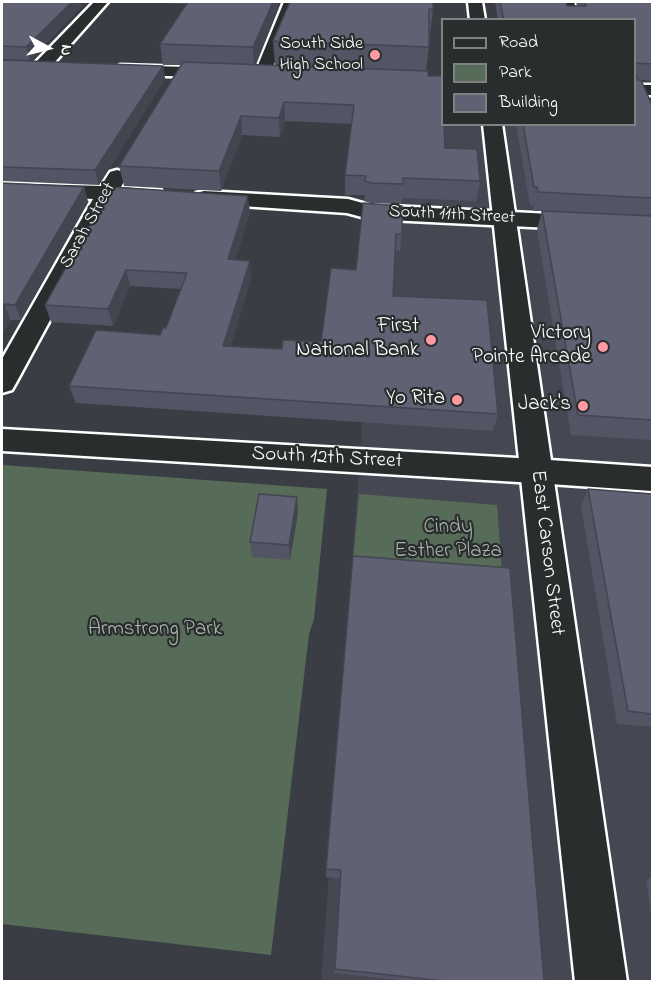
<!DOCTYPE html>
<style>
body{margin:0}
#map{position:relative;width:654px;height:983px;overflow:hidden;background:#3a3d43;font-family:"Indie Flower",sans-serif}
canvas{display:block}
.frame{position:absolute;inset:0;border:3px solid #fff;pointer-events:none}
.legend{position:absolute;left:441px;top:18px;width:195px;height:108px;box-sizing:border-box;background:#2a2d2e;border:2px solid #7f8182;margin:0;padding:8px 10px;list-style:none;font-size:18px;color:#fff}
.legend li{display:flex;align-items:center;gap:12px;height:30px}
.legend b{width:30px;border:2px solid #7f8182}
.north{position:absolute;left:18px;top:18px;width:60px;height:60px;-webkit-text-stroke:4px #2a2d2e;paint-order:stroke;rotate:97deg;font-size:16px;font-weight:700;line-height:24px;text-align:center;color:#fff}
.north::after{content:'';display:block;margin:auto;width:21px;height:27px;background:#fff;clip-path:polygon(50% 0,100% 100%,50% 72%,0 100%)}
</style>
<div id="map">
<canvas width="654" height="983"></canvas>
<div class="frame"></div>
<ul class="legend">
<li><b style="height:8px;background:#2a2d2e"></b>Road</li>
<li><b style="height:16px;background:#566c58"></b>Park</li>
<li><b style="height:16px;background:#606274"></b>Building</li>
</ul>
<div class="north">N</div>
</div>
<script>
const ctx = document.querySelector('canvas').getContext('2d');
ctx.lineJoin = 'round';
function fill(path, color) { ctx.fillStyle = color; ctx.fill(path, 'evenodd'); }
function stroke(path, color, width, dash) { ctx.strokeStyle = color; ctx.lineWidth = width; ctx.lineCap = dash ? 'butt' : 'round'; ctx.setLineDash(dash || []); ctx.stroke(path); }
function drawText(font, color, halo, rows, align = 'center') {
  ctx.font = font + ' "Indie Flower",sans-serif'; ctx.lineWidth = 4.5; ctx.setLineDash([]); ctx.textBaseline = 'middle'; ctx.strokeStyle = halo; ctx.fillStyle = color; for (const [text, x, y, turn = 0] of rows) {
    ctx.save(); ctx.translate(x, y); ctx.rotate((+turn || 0) * Math.PI / 180); ctx.textAlign = isNaN(turn) ? turn : align; if (halo) ctx.strokeText(text, 0, 0); ctx.fillText(text, 0, 0); ctx.restore();
  }
}
fill(new Path2D(`
 M385 80 442 124 605 125 652 245V981L321 982 360 456Z`), '#454852');
fill(new Path2D(`
 M2 465 327 489 314 619 309 634 271 955 2 924Z
 M359 494 497 505 503 585 352 573Z`), '#566c58');
const street = new Path2D(`
 M284 2H298L270 75 268 79H256L254 75Z
 M560 2H574L580 20H565Z
 M117 170 124 172 127 176 121 187 161 190 164 195 161 200 153 201 115 200 16 383 12 390 2 393V359L93 199 2 195V183L101 186 110 172Z
 M204 191 348 199 370 205 652 219V233L369 219 347 213 196 203 193 198 196 193Z
 M535 459 652 467V491L535 483 524 480 519 471 524 462Z`);
const secondary = new Path2D(`
 M94 2H108L46 72H34L32 68 34 64Z
 M120 65 221 68 227 69 229 73 227 77 221 78 114 74 112 70Z
 M634 85H652V95H634Z
 M2 429 535 459 546 462 551 471 546 480 535 483 2 451Z`);
const primary = new Path2D(`
 M468 2H482L485 20H470Z
 M483 124H502L627 982H575Z`);
stroke(street, '#fff', 5);
stroke(secondary, '#fff', 5);
stroke(primary, '#fff', 5);
fill(street, '#2a2d2e');
fill(secondary, '#2a2d2e');
fill(primary, '#2a2d2e');
fill(new Path2D(`
 M2 2 82 6 30 60 2 59Z
 M165 2H279V7L256 65H275L273 41 290 2 433 9 430 35H429V47L426 71 445 148 480 181 476 201 402 198 401 204 370 203 364 201 365 195H345V175L352 124 285 121 280 137 242 135 221 191 124 186 119 166 181 65H163L160 44 186 4 165 3Z
 M495 2H566L567 6H577L576 2H652V81L641 80 652 105V440L571 435 537 230 542 211H534L533 205H530L516 124H634V20H498Z
 M2 60 163 66 165 79 99 185 2 181Z
 M2 183 84 187 88 202 21 320H11L2 334Z
 M363 203 402 234 400 251H395L393 296 498 414 493 431 76 403 69 386 160 335 166 328 181 289 130 286 113 326 51 322 45 305 250 212 235 260 251 278 231 346 282 349 321 342 356 270Z
 M588 489 652 494V727L617 724 581 505Z
 M298 513 290 560 252 557 250 542Z
 M353 556 544 981H407L334 973 341 879 326 877V869Z
 M652 876V920L646 880Z`), '#535464');
fill(new Path2D(`
 M72 2H81L82 6 30 60 26 47Z
 M273 2H279V7L254 68 253 47Z
 M163 66 165 79 99 185 95 170Z
 M284 102 285 121 280 137 279 118Z
 M241 116 242 135 221 191 219 171Z
 M84 187 88 202 21 320 15 305Z
 M248 196 250 212 230 276 228 259Z
 M250 261 251 278 226 363 223 346Z
 M126 270 130 286 113 326 108 309Z
 M4 304 11 320 2 334V308Z
 M297 497 298 513 290 560 289 545Z`), '#434551');
const building = new Path2D(`
 M2 2H72L26 47 2 46Z
 M188 2H273L253 47 160 44Z
 M290 2H433V9H429V47L273 41Z
 M500 2H566L567 6H586L584 2H652V64L634 63V20H504Z
 M2 60 163 66 95 170 2 167Z
 M183 62 428 71V76H442V124H444L445 148 477 149 480 181 403 178V184L371 183 365 181 366 176 345 175 354 105 284 102 279 118 241 116 219 171 119 166Z
 M634 70 638 80H641L652 105V198L538 192 537 187H534L523 124H634Z
 M2 183 84 187 15 305 4 304 2 308Z
 M111 187 248 196 228 259 250 261 223 346 282 349 283 340 321 342 331 268 356 270 363 203 402 206V234H396L393 296 487 300 498 414 69 386 96 330 160 335 163 328H166L187 273 126 270 108 309 45 305Z
 M542 211 652 216V420L578 415Z
 M588 489 652 494V714L628 711Z
 M259 494 297 497 289 545 250 542Z
 M353 556 510 568 544 981H444L335 969 341 870 326 869Z`);
fill(building, '#606274');
stroke(building, '#434551', 1.5);
for (const [x, y, r, color] of [
 [375,55,6,"#ff9aa2"],
 [431,340,6,"#ff9aa2"],
 [603,347,6,"#ff9aa2"],
 [457,400,6,"#ff9aa2"],
 [583,406,6,"#ff9aa2"]
]) { const dot = new Path2D(); dot.arc(x, y, r, 0, 2 * Math.PI); ctx.fillStyle = color; ctx.fill(dot); stroke(dot, '#2a2d2e', 2); }
drawText('18px', '#fff', '#2a2d2e', [
 ["South Side",363,45],
 ["High School",363,66]
], 'right');
drawText('18px', '#fff', '#2a2d2e', [
 ["South 11th Street",452,216,3],
 ["Sarah Street",89,226,-61]
]);
drawText('21px', '#fff', '#2a2d2e', [
 ["First",419,328],
 ["National Bank",419,352],
 ["Victory",591,335],
 ["Pointe Arcade",591,359],
 ["Yo Rita",445,400],
 ["Jack's",571,406]
], 'right');
drawText('21px', '#fff', '#2a2d2e', [
 ["South 12th Street",327,459,3],
 ["East Carson Street",546,553,83]
]);
drawText('21px', '#aab6ac', '#2a2d2e', [
 ["Cindy",448,529],
 ["Esther Plaza",448,553],
 ["Armstrong Park",155,631]
]);
</script>
